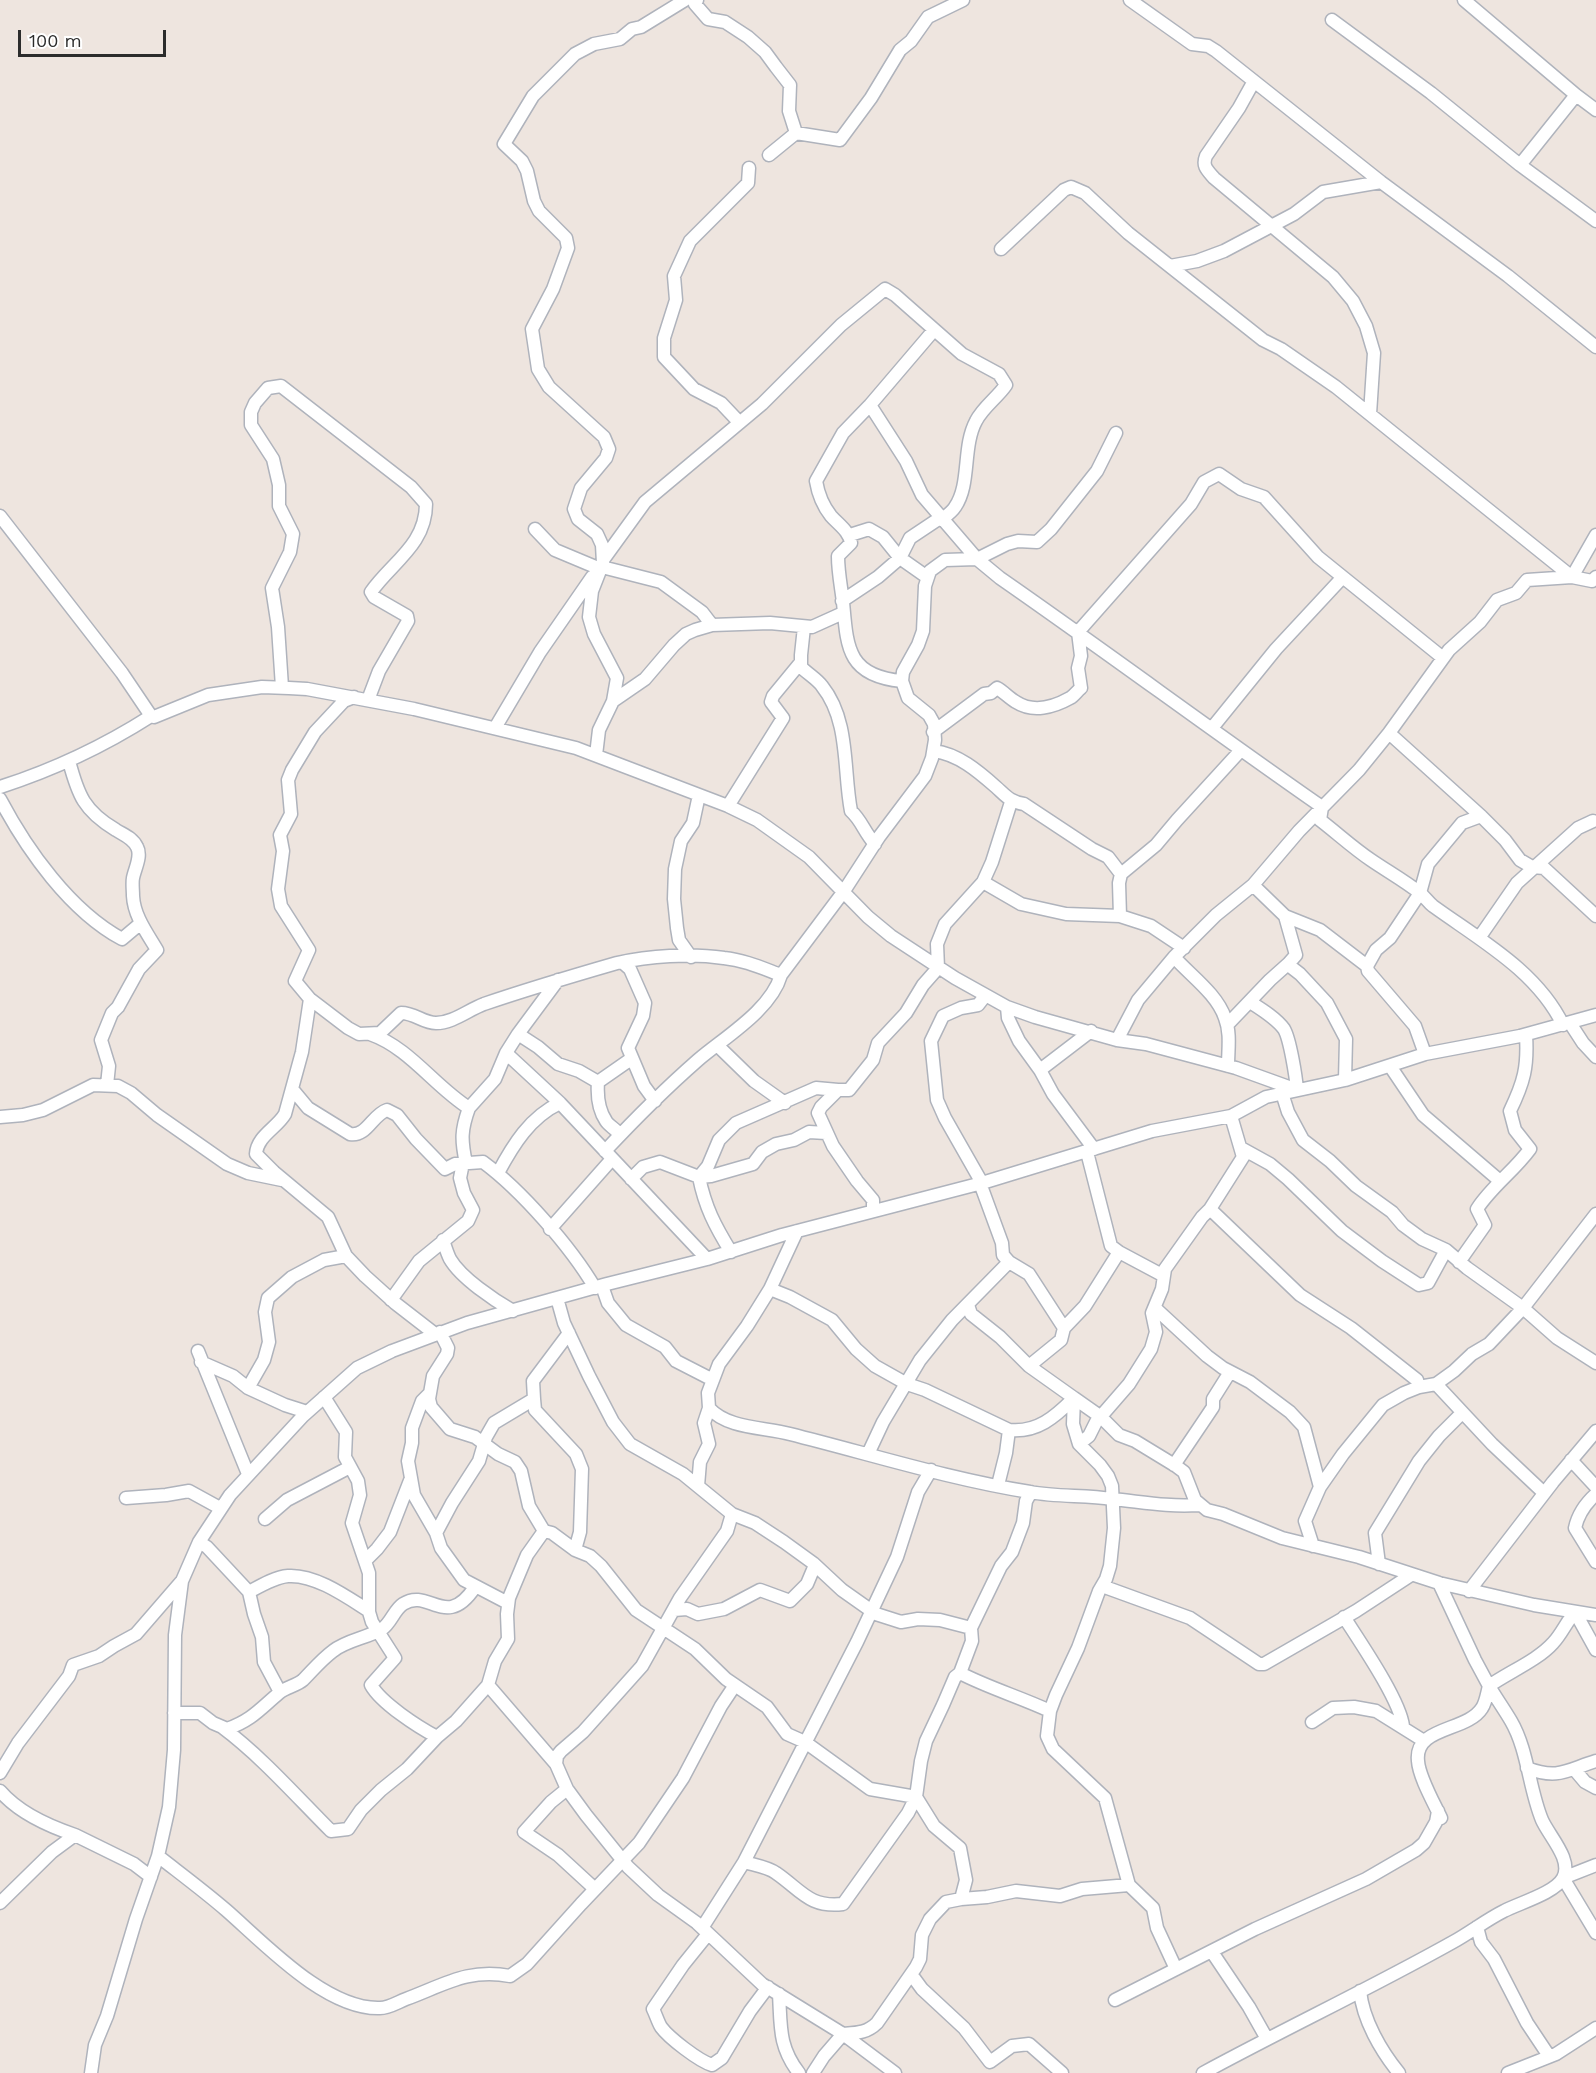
<!DOCTYPE html>
<style>
body{margin:0}
#map{position:relative;width:1596px;height:2073px;overflow:hidden;background:#eee5df;font-family:"Work Sans",sans-serif}
canvas{display:block}
.scale{position:absolute;left:18px;top:30px;width:148px;height:27px;box-sizing:border-box;border:3px solid #2c2c2c;border-top:0;padding-left:8px;font-size:18px;line-height:21px;white-space:nowrap;color:#2c2c2c;-webkit-text-stroke:4px #fff;paint-order:stroke}
</style>
<div id="map">
<canvas width="1596" height="2073"></canvas>
<div class="scale">100 m</div>
</div>
<script>
const ctx = document.querySelector('canvas').getContext('2d');
ctx.lineJoin = 'round';
function stroke(path, color, width, dash) { ctx.strokeStyle = color; ctx.lineWidth = width; ctx.lineCap = dash ? 'butt' : 'round'; ctx.setLineDash(dash || []); ctx.stroke(path); }
const street = new Path2D(`
 M697 0 695 4 708 19 725 22 748 37 765 52 776 67 790 85 789 111 796 133
 M1130 0 1192 44 1208 46 1216 51 1381 182 1508 276 1596 347
 M1464 0 1576 95 1596 110
 M1332 20 1431 93 1520 165 1596 221
 M1254 81 1239 108 1206 156C1202 166 1207 170 1214 178L1333 277 1353 301 1366 326 1374 353 1370 414
 M769 155 796 133 840 140 871 98 900 50 911 41 928 17 963 0
 M1520 165 1576 95
 M1001 249 1064 190 1071 187 1085 193 1128 233 1263 340 1281 349 1336 387 1572 577
 M1170 266 1197 261 1224 251 1294 214 1323 192 1381 182
 M870 405 906 461 922 495 977 559 1000 578C1108 653 1214 732 1322 807L1320 820C1337 833 1353 848 1371 860 1387 871 1405 881 1420 893 1425 897 1428 902 1433 906 1480 940 1537 971 1563 1025
 M739 422 721 403 694 389 664 357V338L676 300 674 276 690 241 748 183 749 168
 M0 516 122 673 151 716
 M535 529 555 550 598 568
 M850 535 869 529 883 537 900 558 927 577
 M603 560 645 502 762 404 841 325 885 289 895 295 962 354 999 374 1006 385C997 398 983 407 976 421 962 447 971 484 955 507 952 512 946 516 941 520
 M602 567 661 582 702 612 712 625
 M1572 577 1596 535
 M842 601 878 577 900 558 910 538 940 518
 M804 627 801 655V667C808 674 817 679 822 686 850 721 843 770 851 811 862 821 864 832 875 844
 M902 681C847 676 847 647 843 602 841 586 838 572 838 556L851 543C849 531 839 525 831 516 823 506 818 493 816 481L843 433 870 405 934 330
 M282 687 278 627 272 588 290 552 293 534 279 506V485L273 459 251 425V412L255 403 268 388 281 386 411 487 426 504C426 545 391 563 371 592L374 597 407 616 408 621 379 671 368 700
 M354 697 344 701 315 732 292 770 288 780 291 814 280 835 283 851 278 889 281 906 309 950 295 981 310 999 302 1052 285 1114C277 1128 257 1136 256 1154L274 1172 328 1217 346 1256 365 1276 395 1303 435 1334
 M613 701 645 679 674 645 686 634 695 630 712 625 770 623 812 627 843 613
 M495 728 540 652 592 577
 M1212 728 1276 649 1342 578
 M933 732 984 694 991 693 997 688C1004 692 1009 698 1016 702 1033 713 1054 707 1070 698 1074 696 1077 691 1081 688L1078 668 1081 656 1078 632 1191 504 1204 482 1219 474 1241 489 1264 497 1318 557 1443 658
 M1389 733 1481 816 1505 840 1520 860 1532 867 1544 868 1596 916
 M934 751C958 754 978 771 996 787 1006 796 1010 802 1024 804L1092 849 1108 857 1121 874 1119 883 1120 916
 M596 755 599 730 613 701 617 678 594 634 589 617 592 591 603 563 602 545 597 534 578 519 574 509 581 488 606 458 609 449 604 437 549 387 538 369 532 329 553 289 568 248 566 238 539 211 534 201 527 171 522 161 504 144 533 96 575 54 594 44 620 39 632 29 641 27 685 0
 M69 761C78 795 84 811 116 830 124 835 133 838 137 847 142 856 135 868 133 878 132 883 133 890 133 896 134 916 147 933 157 950L139 969 118 1007 112 1013 101 1040 109 1066 107 1085
 M0 787C53 770 104 746 151 716L154 717 208 695 262 687 289 688 307 689 414 709 576 748 728 806 757 820 809 857 868 917 891 936 955 978 1007 1007 1035 1017 1117 1040 1146 1044 1236 1068 1297 1090C1296 1077 1290 1039 1284 1029 1276 1018 1261 1009 1250 1002
 M0 799C27 850 70 911 122 939L141 923
 M728 806 783 718 771 702 773 696 801 662
 M1121 874 1156 845 1177 820 1241 750
 M983 882 1021 904 1066 914 1120 916 1151 926 1184 948
 M1253 885 1285 916 1320 930 1367 966
 M1285 916 1296 955 1289 963 1291 967 1300 974 1327 1003 1346 1039 1345 1080
 M1479 938 1517 883 1578 828 1593 821
 M691 957 679 940 677 928 674 899 675 869 681 841 693 823 699 795
 M1174 957C1191 976 1217 994 1225 1018 1231 1033 1228 1050 1228 1066
 M622 962 630 969 645 1003 643 1016 628 1048 644 1086 655 1101
 M310 999 348 1028 359 1034 380 1033 401 1013C415 1013 423 1023 436 1023 453 1023 468 1010 484 1004 528 989 572 976 617 963 649 956 690 953 724 958 744 960 762 968 781 975L844 891 879 837 925 776 932 758 935 740 934 724 929 715 908 698 902 681 903 672 918 645 923 631 925 586 930 571 945 560 977 559 1007 544 1018 541 1037 542 1051 529 1097 471 1116 433
 M1007 1007 1008 1018 1019 1041 1040 1070 1053 1094 1094 1149
 M1570 1023 1583 1043 1596 1057
 M1227 1025 1270 980 1289 963
 M370 1034C410 1048 434 1086 469 1108L495 1079 506 1053 518 1034 558 980
 M518 1034 538 1047 558 1064 579 1071 598 1082
 M1117 1040 1138 1000 1174 957 1216 915 1253 885 1299 831 1359 770 1389 733 1449 650 1480 622 1497 600 1516 593 1527 580 1572 577 1592 581 1596 577
 M717 1045 754 1081 785 1103
 M506 1053 560 1103 707 1259
 M1425 1054 1415 1026 1368 971 1367 966 1376 950 1390 938 1420 893 1428 864 1462 823 1481 816
 M1390 1066 1423 1115 1500 1181
 M1040 1070 1091 1031
 M293 1090 308 1108 350 1134C367 1137 372 1115 387 1110L397 1115 416 1139 445 1169 455 1164 483 1162C521 1190 571 1247 595 1288
 M1282 1093 1288 1112 1303 1140 1330 1161 1356 1186 1392 1212 1403 1225 1422 1239 1446 1250 1467 1268 1523 1308 1557 1338 1596 1363
 M0 1117 23 1115 43 1110 93 1085 118 1086 131 1093 157 1115 227 1164 248 1173 282 1180
 M620 1135C616 1129 609 1126 606 1121 598 1109 597 1095 598 1082L631 1059
 M1241 1148 1270 1164 1288 1179 1342 1231 1382 1261 1419 1285 1428 1283 1446 1250
 M605 1151C634 1120 666 1088 698 1060 725 1037 771 1010 781 975
 M1087 1152 1111 1246 1119 1252 1164 1276
 M466 1163C461 1140 461 1130 469 1108
 M498 1173C513 1145 530 1117 560 1103
 M631 1179 643 1167 660 1162 699 1177 708 1166 719 1140 736 1123 816 1088 838 1090
 M980 1183 1002 1243 1003 1255 1009 1262 1029 1274 1064 1328 1061 1340 1029 1366 1074 1398 1073 1424 1079 1444 1100 1465 1108 1476 1112 1486 1114 1528 1110 1566 1106 1579 1099 1591 1078 1648 1056 1695 1050 1711 1047 1736 1053 1749 1105 1798 1129 1885 1153 1908 1157 1928 1176 1969
 M982 1183 945 1118 937 1100 931 1041 943 1016 961 1008 978 1005 985 996
 M1210 1209 1300 1295 1351 1328 1417 1380 1419 1387
 M873 1210V1200L857 1181 833 1146 818 1113 821 1107 838 1090H849L873 1060 878 1043 906 1013 923 985 938 968 937 944 945 924 983 882 992 862 1011 802
 M550 1229 612 1159
 M797 1231 770 1289 790 1297 832 1320 856 1349 875 1366 907 1384 925 1390 1009 1430C1037 1433 1055 1417 1074 1398L1101 1417 1119 1435 1135 1441 1176 1466 1184 1472 1195 1500 1207 1510 1223 1514 1282 1538 1359 1557 1439 1583 1534 1605 1596 1615
 M443 1240C445 1246 447 1253 450 1259 461 1278 494 1300 513 1311
 M731 1252C715 1226 705 1207 699 1177L711 1176 753 1164 762 1152 776 1144 794 1140 809 1132 826 1133
 M1459 1262 1485 1225 1477 1209C1492 1186 1514 1171 1530 1149L1515 1130 1510 1111C1524 1082 1528 1067 1526 1035
 M602 1286 608 1303 626 1325 665 1347 676 1361 713 1380
 M557 1298 564 1323 589 1376 613 1422 630 1444 683 1474 732 1514 755 1523 784 1542 813 1563 842 1590 876 1614 901 1622 918 1619 940 1620 971 1628
 M391 1300 419 1261 468 1221 473 1210 464 1193 460 1178 463 1163
 M968 1305 971 1314 1000 1337 1029 1366
 M1155 1308 1207 1356 1223 1368 1250 1382 1290 1412 1304 1427 1320 1487
 M1064 1328 1085 1306 1119 1252
 M569 1333 533 1381 534 1399 535 1410 576 1454 582 1469 580 1532 575 1550
 M198 1351 248 1474
 M201 1362 233 1376 248 1388 285 1405 307 1412
 M1436 1384 1492 1444 1544 1493
 M248 1388 264 1360 269 1342 265 1312 268 1298 292 1277 324 1260 346 1256
 M429 1394 422 1401 412 1428V1443L408 1461 414 1495 436 1533 441 1548 464 1580 508 1603
 M324 1397 346 1432 345 1457 358 1481 360 1495 352 1523 369 1573V1612L372 1622 395 1658 371 1685C381 1703 418 1727 437 1737
 M709 1408C728 1429 764 1427 790 1434 870 1454 949 1479 1030 1492 1057 1497 1085 1495 1112 1499 1143 1502 1167 1507 1199 1505
 M1079 1444 1089 1436 1096 1422 1129 1384 1151 1349 1156 1332 1152 1313 1162 1289 1165 1269 1202 1217 1210 1209 1243 1157 1231 1116
 M868 1454 883 1422 920 1360 952 1320 1009 1262
 M1571 1460 1596 1487
 M1174 1465 1207 1416 1213 1407V1399L1230 1372
 M998 1485 1006 1453 1009 1430
 M698 1486 700 1462 709 1444 704 1423 709 1408 708 1393 719 1364 747 1326 770 1289
 M1596 1494C1586 1503 1578 1514 1575 1528L1596 1562
 M126 1498 166 1495 189 1491 220 1508
 M732 1514 727 1531 680 1598 642 1666 583 1732 561 1751 557 1756 556 1764 567 1789 586 1815 628 1867 658 1895 697 1923 762 1984 843 2034 895 2073
 M265 1519 287 1500 350 1467
 M544 1531 552 1533 575 1550 590 1556 601 1566 636 1610 695 1649 726 1679 767 1707 787 1734 805 1742 870 1789 916 1797 908 1813 843 1904C809 1908 801 1890 776 1873 768 1867 754 1865 744 1862
 M436 1533 452 1503 479 1461 486 1437 494 1423 534 1399
 M199 1542 207 1547 249 1592 254 1614 262 1637 264 1662 280 1692
 M1313 1546 1305 1521 1320 1487 1343 1454 1383 1405 1404 1393 1419 1387 1436 1384 1454 1371 1472 1354 1489 1344 1523 1308 1596 1214
 M365 1561 377 1549 390 1532 411 1478
 M1379 1564 1375 1533 1419 1461 1439 1436 1462 1413
 M1439 1583 1475 1660 1489 1686C1487 1693 1486 1702 1482 1708 1467 1732 1414 1726 1418 1761 1419 1777 1434 1803 1441 1818
 M1102 1586 1190 1618 1259 1664H1264L1356 1611 1411 1575
 M1469 1591 1553 1482 1596 1431
 M249 1592C260 1586 275 1577 288 1576 315 1574 347 1597 369 1611
 M674 1610 687 1609 698 1614 724 1609 760 1590 790 1601 807 1584 815 1565
 M1344 1617C1360 1642 1400 1700 1403 1726
 M960 1673C989 1688 1020 1697 1050 1711
 M488 1685 556 1764
 M174 1713H200L213 1723 227 1729C252 1720 260 1709 279 1693 286 1687 296 1686 303 1680 313 1670 321 1660 333 1651 347 1640 367 1638 382 1629 391 1623 394 1610 403 1604 429 1587 446 1631 475 1587
 M1312 1722 1333 1708 1354 1707 1376 1711 1424 1741
 M222 1727C262 1757 295 1795 331 1831L348 1829 361 1810 381 1790 407 1769 437 1737 456 1721 488 1685 495 1661 508 1639 507 1614 509 1598 527 1555 544 1531 529 1506 521 1471 515 1462 498 1454 475 1437 450 1429 431 1407 429 1399 433 1376 447 1354 448 1348 440 1332
 M1527 1768C1558 1780 1567 1770 1596 1761
 M1574 1769 1585 1782 1596 1788
 M0 1773 18 1743 69 1676 73 1665 99 1656 114 1646 136 1634 181 1582
 M567 1789 551 1802 524 1832 558 1855 595 1889
 M0 1791C18 1812 48 1826 75 1835
 M158 1856C181 1874 204 1891 226 1910 264 1943 326 2010 380 2008 389 2008 398 2002 406 1999 444 1985 468 1968 510 1976L527 1964 581 1904 639 1843 683 1778 721 1706 735 1685
 M1596 1865 1563 1878 1596 1933
 M961 1899 966 1880 960 1848 934 1826 916 1797 921 1761 926 1741 943 1705 955 1677 960 1673 972 1641 971 1628 1001 1566 1012 1552 1023 1523 1026 1501 1031 1492
 M0 1903 52 1852 75 1835 134 1864 151 1877
 M1477 1927 1481 1942 1494 1959 1527 2023 1549 2056
 M702 1928 744 1862 857 1642 897 1557 918 1492 931 1470
 M708 1934 683 1965 653 2009C656 2015 658 2022 661 2027 669 2038 699 2061 712 2065L722 2058 750 2011 768 1987
 M1212 1952 1249 2007 1267 2039
 M911 1974 922 1989 964 2028 990 2062 1012 2046 1029 2044 1062 2073
 M1360 1991C1363 2020 1381 2051 1399 2073
 M779 1994C781 2025 778 2046 799 2073
 M1115 2000 1255 1929 1366 1879 1416 1850 1424 1843 1436 1822 1438 1811
 M91 2073 95 2045 107 2016 136 1919 158 1856 169 1807 174 1750 175 1635 182 1581 199 1542 230 1495 303 1416 357 1368 392 1351 467 1323 607 1284 707 1259 782 1235 982 1183 1152 1131 1231 1116 1266 1097 1345 1080 1425 1054 1520 1036 1596 1015
 M813 2073 824 2056 843 2034C857 2033 867 2033 877 2023L916 1967 920 1959 922 1935 930 1919 946 1902 961 1899 987 1897 1016 1891 1060 1896 1082 1889 1129 1885
 M1203 2073C1286 2028 1371 1988 1453 1942 1471 1932 1486 1920 1504 1911 1519 1903 1555 1893 1563 1878 1573 1860 1549 1836 1542 1820 1529 1789 1528 1750 1511 1721 1504 1709 1496 1698 1489 1686 1509 1672 1538 1660 1553 1643 1561 1635 1567 1621 1575 1612L1596 1650
 M1508 2073 1556 2054 1596 2028`);
stroke(street, '#afb3bc', 15);
stroke(street, '#fff', 12);
</script>
